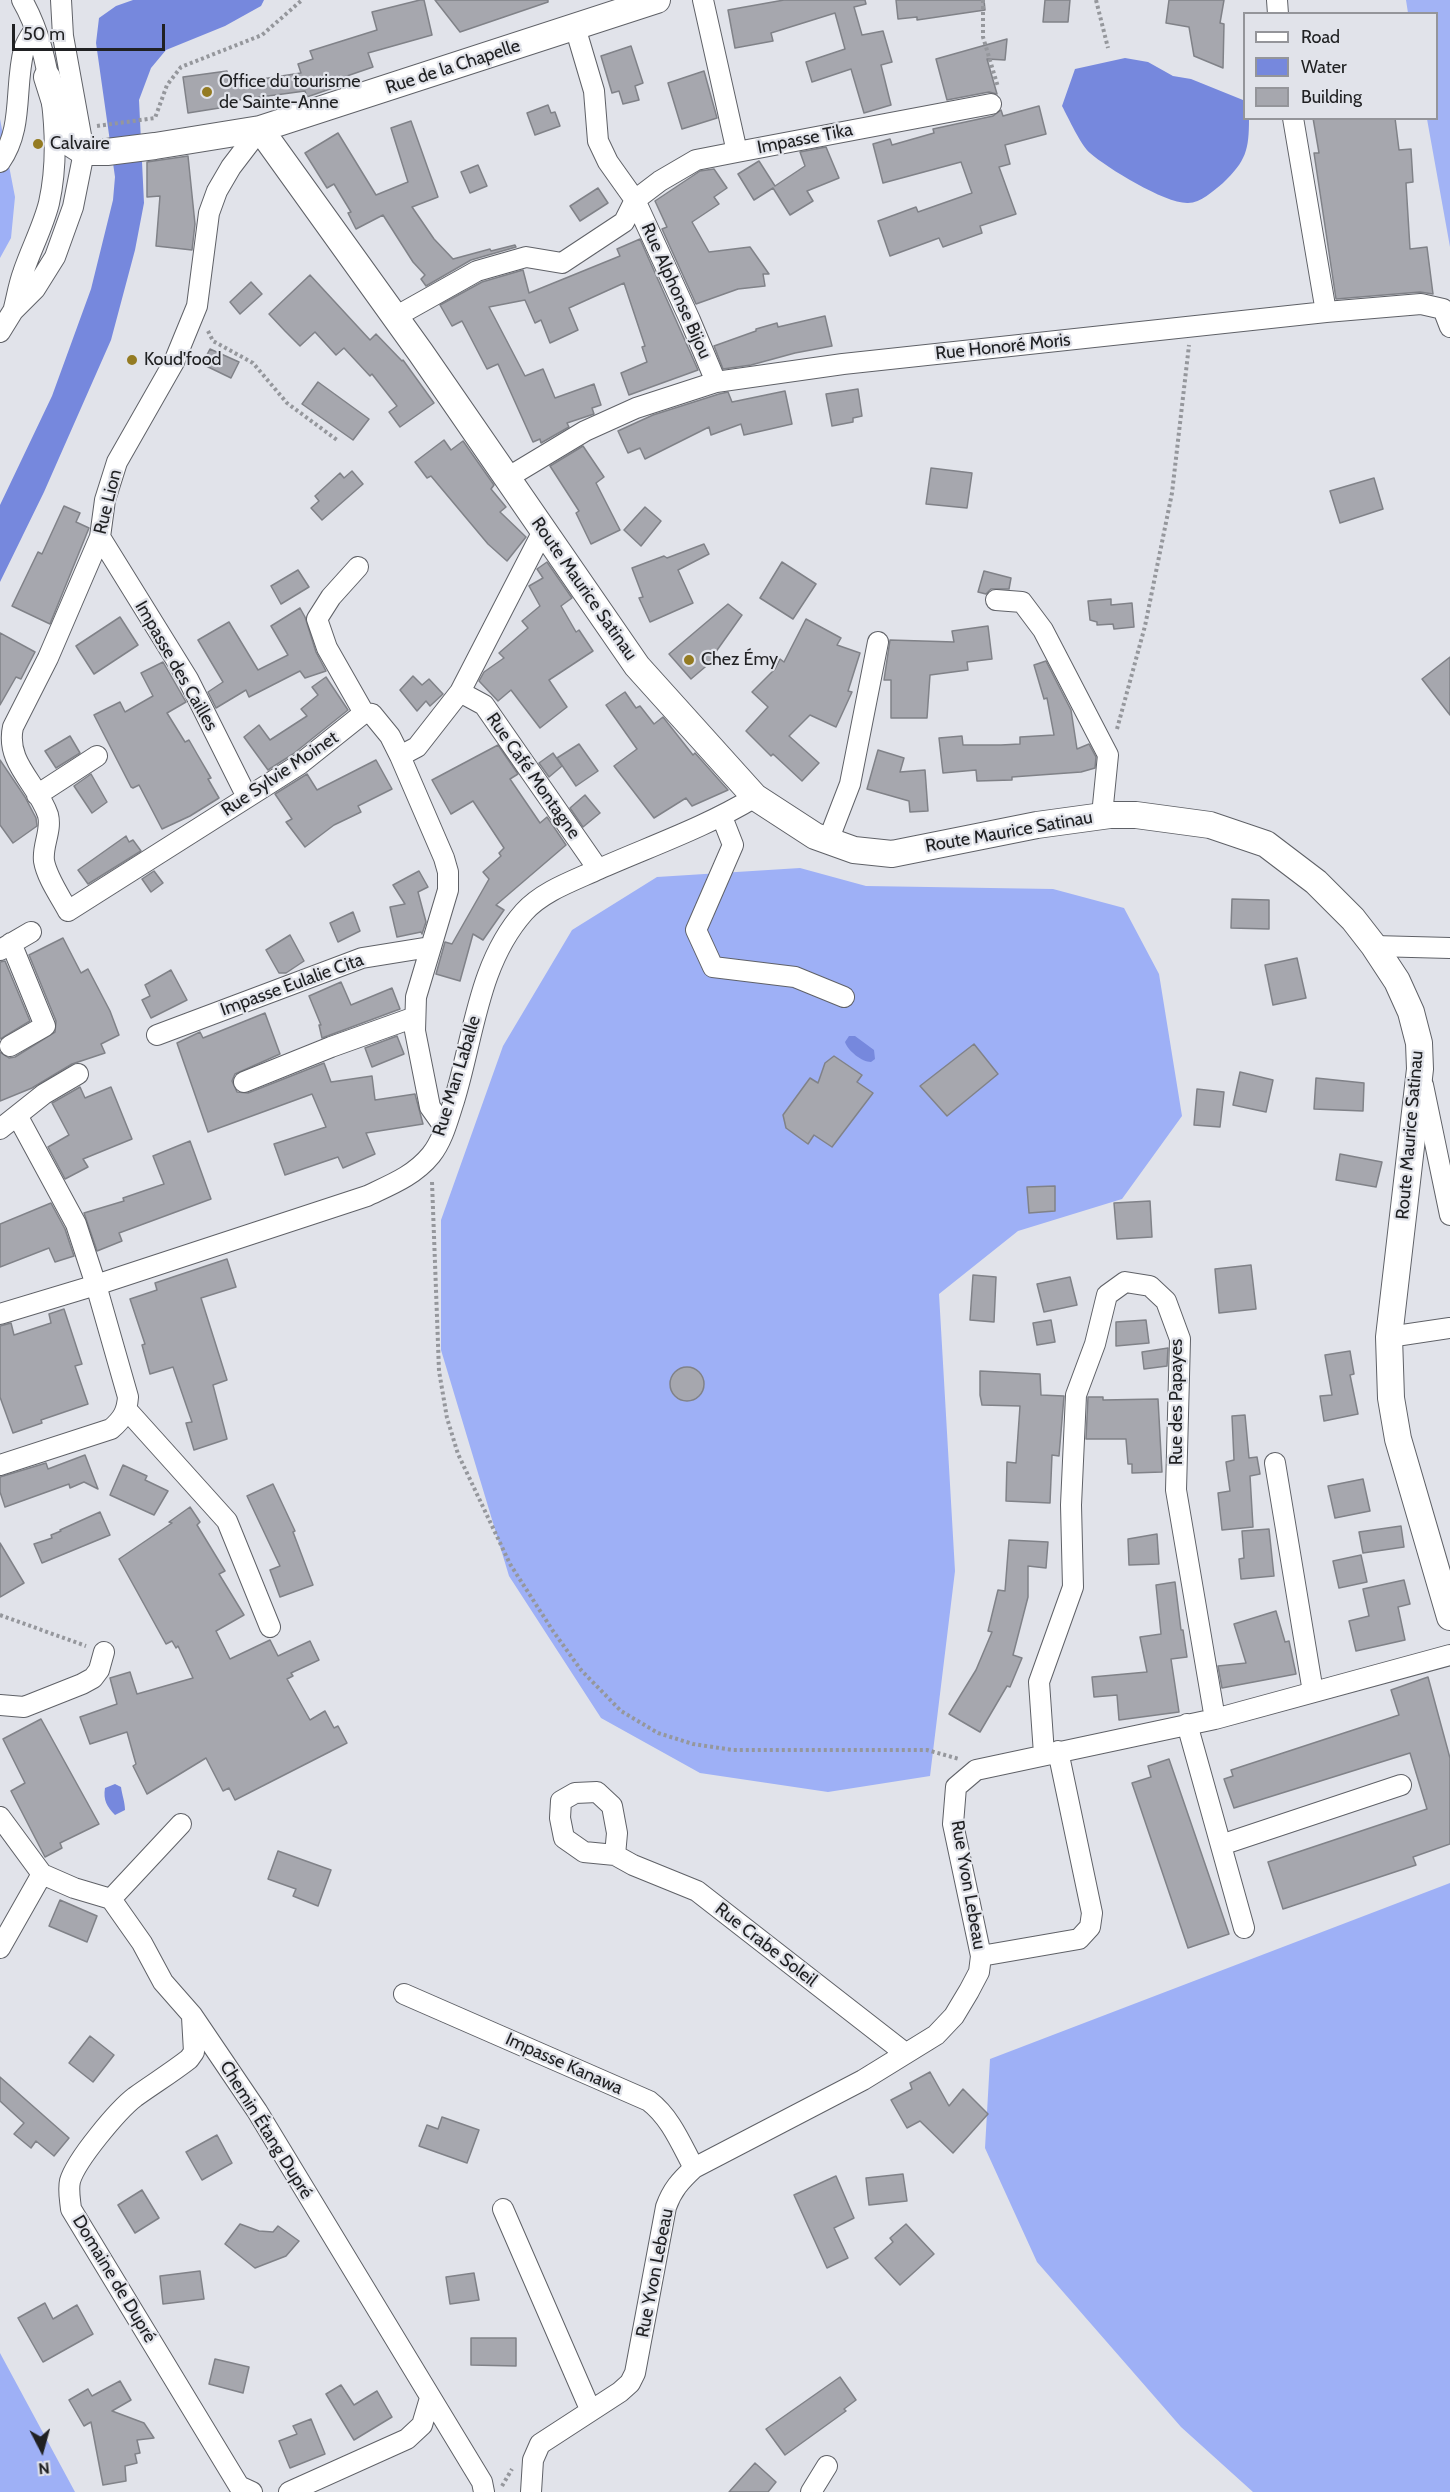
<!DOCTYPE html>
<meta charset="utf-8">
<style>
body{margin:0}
#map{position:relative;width:1450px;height:2492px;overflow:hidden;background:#e1e3ea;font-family:Cabin,sans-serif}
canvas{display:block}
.legend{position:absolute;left:1243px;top:12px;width:195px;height:108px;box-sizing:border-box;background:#e1e3ea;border:2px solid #94959a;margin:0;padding:8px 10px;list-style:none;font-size:18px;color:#202123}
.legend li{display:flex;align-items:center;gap:12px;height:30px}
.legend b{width:30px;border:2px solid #94959a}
.north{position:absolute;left:12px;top:2420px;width:60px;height:60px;-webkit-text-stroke:4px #e1e3ea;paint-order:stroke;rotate:174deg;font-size:16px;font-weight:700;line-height:24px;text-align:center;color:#202123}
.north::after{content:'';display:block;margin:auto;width:21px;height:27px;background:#202123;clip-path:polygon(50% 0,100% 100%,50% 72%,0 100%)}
.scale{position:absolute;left:12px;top:24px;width:153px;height:27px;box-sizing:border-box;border:3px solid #202123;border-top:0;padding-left:8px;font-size:18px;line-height:21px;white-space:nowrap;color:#202123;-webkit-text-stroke:4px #e1e3ea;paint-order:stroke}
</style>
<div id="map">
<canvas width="1450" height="2492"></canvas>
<ul class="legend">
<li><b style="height:8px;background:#fff"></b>Road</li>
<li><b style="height:16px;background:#7688dd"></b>Water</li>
<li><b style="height:16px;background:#a6a7ae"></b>Building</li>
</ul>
<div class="north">N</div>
<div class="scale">50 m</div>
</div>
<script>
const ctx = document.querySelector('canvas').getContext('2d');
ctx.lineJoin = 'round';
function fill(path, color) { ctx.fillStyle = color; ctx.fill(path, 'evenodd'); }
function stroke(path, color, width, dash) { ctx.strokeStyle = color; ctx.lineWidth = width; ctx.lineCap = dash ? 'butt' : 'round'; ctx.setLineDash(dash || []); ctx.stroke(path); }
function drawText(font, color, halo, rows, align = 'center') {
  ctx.font = font + ' Cabin,sans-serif'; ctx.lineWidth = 4.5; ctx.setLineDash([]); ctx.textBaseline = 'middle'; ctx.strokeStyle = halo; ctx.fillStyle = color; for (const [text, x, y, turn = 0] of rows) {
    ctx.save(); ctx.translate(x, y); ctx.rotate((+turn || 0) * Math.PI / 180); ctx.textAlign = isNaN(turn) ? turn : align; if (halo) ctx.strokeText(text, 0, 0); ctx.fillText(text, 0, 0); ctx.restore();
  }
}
fill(new Path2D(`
 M1406 0H1450V247L1427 119 1436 118V14L1408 13Z`), '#a2b3f5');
fill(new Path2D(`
 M0 119 15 197 11 238 0 258Z
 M800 868 866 886 1053 889 1124 908 1159 974 1182 1116 1122 1199 1018 1231 939 1294 955 1571 930 1776 828 1792 700 1773 601 1718 509 1576 441 1350V1220L503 1046 572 930 657 877Z
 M1450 1883V2492H1253L1181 2427 1037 2262 985 2148 990 2059Z
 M0 2353 75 2492H0Z`), '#9eb0f6');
fill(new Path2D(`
 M133 0H264L261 6 225 26 166 50 151 68 139 100 144 203 135 250 111 340 44 492 0 582V505L52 396 91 289 113 200 115 177 96 43 99 18 116 6Z
 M1125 58 1148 62 1173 76 1191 79 1243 100 1244 118 1249 119C1249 150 1246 161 1223 183 1213 191 1201 203 1188 203 1166 204 1107 168 1090 153 1080 144 1069 119 1062 106L1075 69Z
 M849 1036H855L874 1050 875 1059 871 1062C862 1062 848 1051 845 1042Z
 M115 1784 121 1787C122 1795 125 1802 125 1810L115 1815C107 1807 103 1800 105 1788Z`), '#7688dd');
const building = new Path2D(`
 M420 0H424L432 35 368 53 373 67 344 77 347 83 307 97 305 91 231 101 232 106 188 113 183 77 227 71 229 84 301 73 298 64 313 59 310 51 377 30 372 12Z
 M435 0H548V2L460 32Z
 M784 0H865L866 4 854 7 862 35 883 31 892 62 881 65 891 105 864 113 851 69 812 82 806 62 845 49 835 13 771 33 773 41 735 48 728 10Z
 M896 0H984L985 10 917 20V17L898 19Z
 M1045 0H1070L1068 22H1043Z
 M1169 0H1224L1220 23 1224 24 1223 68 1194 56 1189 27 1166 23Z
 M1007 39 1005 60 987 59 997 94 989 92 947 100 936 59Z
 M631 46 643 83 635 86 639 100 623 104 619 91 612 93 601 56Z
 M704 71 717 118 682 129 668 83Z
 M548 105 551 113 555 112 560 126 535 135 527 113Z
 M1039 106 1046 134 1005 145 1010 164 999 167 1016 214 980 226 982 233 943 247 939 238 890 256 878 221 916 207 918 212 972 193 961 162 883 183 873 144 890 139 892 145 934 133 933 129 993 116 1001 110 1003 116Z
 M1313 118H1395L1399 150 1411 149 1413 182 1406 183 1410 249 1427 247 1433 294 1420 292 1336 299 1314 153H1319Z
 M411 121 438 197 412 207 434 239 453 259 490 249 491 251 515 245 516 247 471 260 426 286 421 279 425 275 413 262 383 215 356 229 348 213 351 212 334 184 327 188 305 153 338 133 376 195 408 182 391 128Z
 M826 147 839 178 807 191 813 201 790 215 773 188 754 200 738 174 759 161 775 186 805 166 800 152Z
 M188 156 195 224 192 250 156 246 160 196 147 197V162Z
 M478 165 487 186 470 193 461 172Z
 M714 169 727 188 714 197 719 204 692 222 709 252 750 247 769 274H763L765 286 738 289 696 304 662 229 667 227 655 201 700 171Z
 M598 188 608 203 580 221 570 206Z
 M640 239 698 370 629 395 621 373 647 362 642 347 645 346 624 283 569 308 578 330 550 343 541 320 535 323 525 300 489 307 525 376 543 369 555 398 594 384 601 405 592 408 594 414 567 423 569 427 541 443 540 439 533 442 498 364 487 369 462 321 452 326 440 305 482 282 523 270 529 293 620 256 617 249Z
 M310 275 370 340 376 334 402 361 403 360 434 403 400 427 389 412 397 406 372 374 370 376 344 348 336 355 315 332 300 346 285 331 269 314Z
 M251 282 262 294 240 314 230 302Z
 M825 316 832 346 795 353 751 365 723 369 714 346 756 331V329L777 323 778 327Z
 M210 349 239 362 231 378 202 364Z
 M318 382 369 419 353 440 302 404Z
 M858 389 862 416 853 418V422L832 426 826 394Z
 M785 391 792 424 744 435 741 424 711 435 709 427 645 459 640 448 628 453 618 431 653 415 719 394 728 392 732 402Z
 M444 440 451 450 463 441 494 485 491 489 506 507 500 512 526 537 507 561 488 544 431 476 427 478 415 462Z
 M583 446 604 477 596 483 620 530 591 544 576 513 579 511 550 466Z
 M931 468 972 473 967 508 926 504Z
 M352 471 363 484 322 520 311 508 319 501 315 496 340 473 344 478Z
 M1374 478 1383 509 1340 523 1330 491Z
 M64 506 80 513 76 522 89 528 50 624 12 606 38 552 42 554Z
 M645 507 661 521 641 546 624 530Z
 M704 544 709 554 678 570 693 603 650 622 639 598 643 597 632 568 664 556 667 558Z
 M547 562 572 598 561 606 576 632 579 630 593 651 549 680 567 707 540 728 511 690 498 701 479 681 484 672 504 658 499 653 528 628 522 621 540 606 529 586 543 578 537 569Z
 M782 562 816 584 793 619 760 598Z
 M298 570 309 587 281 604 271 586Z
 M984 571 1011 578 1009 589H991L986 594 978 592Z
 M1111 599V605L1132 603 1134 627 1114 629 1113 624 1097 625V622L1090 620 1088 601Z
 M728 604 742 615 715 653 718 656 691 679 669 654Z
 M300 608 305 617 316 652 326 671 305 678 300 671 249 697 246 690 216 708 208 692 223 682 198 640 229 622 258 670 288 655 271 626Z
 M120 617 138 645 94 674 76 646Z
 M806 619 841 638 837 645 860 653 848 691 852 692 836 727 810 715 789 736 819 763 802 781 773 754 771 756 746 731 768 707 752 692 775 669 780 659 784 662Z
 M988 626 992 659 967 662 968 670 930 675 927 718H891V680H884L890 640 954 642 952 631Z
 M0 633 35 652 21 679 16 677 0 705Z
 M1450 657V715L1422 679Z
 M1046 661 1071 710 1077 749 1089 744 1096 757 1095 768 1081 772 1012 777V780L977 781 976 770 943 773 939 738 962 736 963 745H1001L1020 744V737L1054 735 1047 698 1044 699 1034 665Z
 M163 662 186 702 167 713 185 742 189 740 197 754 211 778 208 779 219 798 190 816 162 829 139 785 133 788 131 787 94 715 120 702 125 712 153 696 141 673Z
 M413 676 422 685 429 679 443 694 430 706 426 701 417 711 400 690Z
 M326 677 348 710 293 754 268 770 244 737 259 725 270 740 307 716 301 709 318 695 312 687Z
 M625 692 636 708 640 706 654 724 663 717 693 755 695 753 728 790 692 806 686 798 654 818 614 766 637 749 606 705Z
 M70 736 80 753 56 768 45 751Z
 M579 744 598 771 576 786 557 758Z
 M498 745 518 774 510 779 540 823 547 817 566 845 496 905 504 910 483 940 473 934 460 981 436 974 445 942 452 944 489 879 483 872 501 856 499 853 504 848 473 801 451 814 432 780Z
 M878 750 904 758 900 772 925 770 928 811 910 812 909 801 867 789Z
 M553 753 562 766 549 777 539 763Z
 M0 760 25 797 36 818 37 826 13 843 0 825Z
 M376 760 392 789 358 806 361 812 334 825 305 847 286 822 292 819 275 794 307 774 317 790Z
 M91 774 107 802 92 813 74 786Z
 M585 795 600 813 583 827 570 808Z
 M126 836 129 842 133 840 141 851 88 884 78 870Z
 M154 871 163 883 151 892 142 879Z
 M419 871 428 887 418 892 426 922 422 934 421 932 397 937 390 907 405 904 393 885Z
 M1232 899 1269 900V929L1231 928Z
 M353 912 360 931 338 942 330 923Z
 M290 935 304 961 286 973H279L266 950Z
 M63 938 81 973 88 969 110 1011 119 1035 101 1044 105 1053 72 1064 32 1088 0 1101V1052L9 1058 15 1057 55 1032 56 1021 29 955Z
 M1297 958 1306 998 1273 1005 1265 965Z
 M5 961 30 1021 0 1039V962Z
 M171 970 187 1000 151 1018 142 1000 150 996 145 985Z
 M341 982 351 1005 392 988 400 1009 322 1038 319 1025H321L309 996Z
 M265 1013 280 1054 235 1074 232 1081 237 1092 248 1093 324 1063 331 1082 372 1076 375 1100 415 1094 423 1124 366 1133 375 1154 343 1168 338 1157 285 1175 274 1144 326 1127 312 1094 208 1132 177 1043 200 1032 203 1038Z
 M397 1036 404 1054 372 1067 365 1048Z
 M974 1044 998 1074 947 1116 920 1086Z
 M834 1056 862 1075 857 1082 873 1093 832 1147 814 1135 808 1144 786 1128 783 1115 810 1078 818 1083 825 1063Z
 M1240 1072 1273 1080 1266 1112 1233 1105Z
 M1316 1078 1364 1083 1363 1111 1314 1109Z
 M80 1087 85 1098 111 1087 132 1139 83 1159 88 1167 65 1179 48 1147 69 1135 52 1103Z
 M1197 1089 1224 1092 1220 1127 1194 1125Z
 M190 1141 211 1199 119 1233 122 1241 97 1251 84 1213 124 1201 123 1198 164 1184 153 1156Z
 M1340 1154 1382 1162 1376 1187 1336 1180Z
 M1055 1186V1211L1029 1213 1027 1187Z
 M1150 1201 1152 1237 1117 1239 1114 1203Z
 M51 1203 65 1229 74 1256 55 1262 49 1248 0 1267V1224Z
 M227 1259 236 1287 201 1298 227 1380 213 1385 227 1439 194 1450 186 1423 192 1422 173 1367 150 1374 142 1345 145 1344 130 1299 157 1290 155 1283Z
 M1251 1265 1256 1309 1219 1313 1215 1269Z
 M973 1275 996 1277 994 1322 970 1320Z
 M1070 1277 1077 1305 1044 1312 1037 1284Z
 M64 1309 82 1364 75 1366 88 1404 41 1420 42 1423 13 1433 0 1397V1326L11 1323 14 1335 51 1323 49 1314Z
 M1051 1320 1055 1342 1037 1345 1033 1323Z
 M1146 1320 1149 1343 1116 1346V1322Z
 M1168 1348 1167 1366 1144 1369 1142 1352Z
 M1350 1351 1354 1374 1350 1375 1358 1414 1324 1421 1320 1396 1332 1395 1325 1355Z
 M670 1384a17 17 0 1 1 34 0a17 17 0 1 1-34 0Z
 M980 1371 1040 1374 1041 1395 1064 1396 1059 1456 1052 1455 1050 1503 1006 1501 1007 1462 1016 1463 1020 1406 982 1405 980 1395Z
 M1088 1397H1103V1400L1158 1399 1162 1472 1132 1473V1464H1128L1126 1439H1086Z
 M1245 1415 1249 1458 1257 1457 1260 1474 1250 1476 1253 1527 1222 1530 1218 1493 1230 1491 1226 1462 1234 1460 1232 1416Z
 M85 1455 98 1489 84 1482 70 1488 69 1484 5 1507 0 1492V1477L46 1463 48 1469Z
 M123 1465 147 1476 145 1480 168 1491 154 1515 110 1495Z
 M1363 1479 1370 1511 1335 1518 1328 1486Z
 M273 1484 295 1531 293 1532 313 1585 280 1597 270 1570 280 1566 247 1496Z
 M190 1507 200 1522 197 1525 225 1571 219 1574 244 1615 216 1631 230 1659 270 1640 278 1656 310 1641 319 1660 291 1673 293 1676 287 1679 310 1720 325 1711 334 1728 338 1726 347 1743 235 1800 229 1788 223 1791 206 1758 147 1794 133 1766 136 1764 127 1732 90 1744 80 1717 117 1704 110 1678 130 1672 137 1694 193 1678 178 1646 176 1648 172 1641 166 1644 119 1559 172 1523 169 1522Z
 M100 1512 110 1535 42 1563 34 1544 52 1538 51 1535 61 1531 60 1530Z
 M1401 1526 1404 1547 1363 1553 1359 1532Z
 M1269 1529 1274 1576 1241 1579 1239 1559 1244 1558 1242 1531Z
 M1157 1534 1159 1564 1129 1565 1128 1539Z
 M1009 1540 1048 1542 1046 1568 1028 1566V1597L1013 1655 1022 1658 1010 1687 1007 1686 980 1732 949 1714 976 1670 992 1632 988 1631 998 1590 1005 1591Z
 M0 1543 24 1583 0 1597Z
 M1361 1555 1367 1582 1339 1588 1333 1561Z
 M1404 1580 1410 1604 1398 1607 1405 1640 1356 1651 1349 1621 1369 1616 1363 1589Z
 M1175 1582 1181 1630H1183L1187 1657 1171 1659 1179 1712 1119 1720 1117 1695 1094 1697 1092 1677 1147 1672 1140 1637 1161 1634 1156 1585Z
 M1276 1611 1285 1642 1289 1641 1296 1674 1222 1688 1218 1666 1246 1663 1234 1624Z
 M1428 1677 1450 1758V1844L1413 1857 1416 1865 1283 1909 1268 1862 1427 1809 1410 1753 1234 1808 1224 1779 1233 1776 1231 1770 1399 1715 1391 1690Z
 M41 1719 99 1824 60 1843 62 1848 45 1857 11 1791 25 1783 3 1739Z
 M1169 1759 1229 1934 1188 1948 1132 1783 1151 1777 1148 1766Z
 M278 1851 331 1870 318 1906 293 1896 296 1889 268 1879Z
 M60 1900 97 1916 87 1942 49 1926Z
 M90 2036 114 2055 93 2082 69 2063Z
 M930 2072 949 2106 963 2089 988 2114 953 2153 920 2121 907 2128 891 2100 912 2089 910 2083Z
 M0 2077 69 2138 54 2156 36 2141 31 2148 14 2134 24 2123 0 2101Z
 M442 2117 479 2130 467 2163 419 2146 427 2125 438 2129Z
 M217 2135 232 2163 202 2180 186 2152Z
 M903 2174 907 2201 869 2205 866 2178Z
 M836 2176 854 2218 834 2228 848 2258 827 2268 794 2195Z
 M142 2190 159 2218 135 2233 118 2205Z
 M240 2224 259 2231 273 2232 278 2226 299 2241 286 2256 255 2268 225 2244Z
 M906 2224 934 2254 900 2285 875 2258 893 2242 890 2238Z
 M200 2271 204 2299 163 2304 160 2276Z
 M474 2273 479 2300 450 2304 446 2277Z
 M45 2303 53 2319 77 2305 93 2334 43 2362 18 2318Z
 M471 2338H516V2366L471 2365Z
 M215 2359 249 2367 243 2393 209 2384Z
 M840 2377 856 2400 844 2409 846 2411 785 2455 766 2429Z
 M120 2381 131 2400 112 2411 144 2423 154 2438 137 2440 140 2453 135 2454 137 2463 125 2466 126 2481 103 2485 91 2422 84 2426 69 2400 88 2389 92 2396Z
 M341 2385 354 2405 377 2391 392 2417 354 2440 326 2394Z
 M311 2419 325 2454 290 2468 279 2441 297 2434 293 2426Z
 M755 2463 776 2482 768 2492H729Z`);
fill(building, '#a6a7ae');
stroke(building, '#808288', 1.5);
const minor = new Path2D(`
 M703 0 737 152 991 104
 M1277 0 1278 14
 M575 27 594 91 598 141 608 162 635 200 690 320 716 382
 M260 129 231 167 217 191 209 213 197 306 174 362 117 462 105 500 100 537 48 658 13 727C5 763 38 784 48 815 52 831 42 845 44 861 47 878 60 896 68 911L300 764 364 713 372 714 390 736 400 756 417 747 460 692 543 531
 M0 162C24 128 14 88 24 49 26 42 31 35 35 29
 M14 308C17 296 19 284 23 273 31 249 43 227 49 203 62 145 52 52 22 0
 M1326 312 1421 304 1443 309 1450 327
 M395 317 477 271 526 257 562 263 624 222 635 200 660 181 696 160 737 152
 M0 332 13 311 35 289 55 257 73 207 84 152 63 36 61 0
 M507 478 585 431 636 408 716 382 843 364 1326 312 1293 118
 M100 537 188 679 247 797
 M358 567 331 597 317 619 327 648 364 713
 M996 600 1022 602 1043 630 1108 755 1102 815
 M460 692 484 705 598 869
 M400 756 444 858 448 872V890L416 997 415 1031 430 1107 445 1128
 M37 795 97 756
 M722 817 733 845 696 930 713 967 795 977 844 997
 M828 841 850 784 878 642
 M1374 946 1450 948
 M0 950 31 932
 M157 1035 362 958 430 947
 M10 1046 45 1026 11 943
 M244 1082 331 1047 415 1017
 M1423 1085 1450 1215
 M0 1129 44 1094 78 1074
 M0 1314 96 1285 367 1196C390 1185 414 1176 431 1155 443 1140 448 1119 454 1101 474 1036 478 964 524 912 543 891 573 881 599 869 651 846 706 827 755 797
 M1389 1337 1450 1328
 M127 1410 227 1521 270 1627
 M1275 1463 1313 1692
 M0 1465 111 1429C123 1419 127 1411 128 1397L96 1285 76 1224 18 1117
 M0 1705 24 1707 82 1684 93 1678 99 1670 104 1652
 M1187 1724 1244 1928
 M1044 1754 1039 1682 1073 1587 1071 1505 1076 1395 1095 1344 1107 1295 1125 1282 1150 1286 1166 1301 1180 1339 1176 1490 1215 1719
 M0 1817 42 1874 74 1888 111 1899 142 1943 163 1982 192 2015 257 2111 482 2482 484 2492
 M1221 1845 1401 1785
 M615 1855 617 1833 612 1806 597 1792 575 1793 561 1801 560 1818 564 1838 584 1852 615 1855 633 1865 697 1891 905 2053
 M111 1899 181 1824
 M0 1948 42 1874
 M981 1956 1079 1939 1090 1927 1092 1913 1058 1751
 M404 1994 649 2101C671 2118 681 2144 694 2168
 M192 2017 194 2052 189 2059C171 2073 153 2084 135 2097 118 2110 76 2160 70 2181 68 2190 70 2199 71 2209L239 2486 252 2492
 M503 2209 590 2409
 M289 2492 407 2439 422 2425 430 2398
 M531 2492 533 2460 540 2444 620 2392 630 2383 635 2373 666 2207C672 2190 680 2181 694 2168L863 2080 936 2035 954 2016 969 1991 979 1972 981 1956 953 1824 956 1787 976 1770 1215 1719 1450 1655
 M811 2492 827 2466`);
const major = new Path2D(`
 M47 77 65 134 70 143 84 152H107L155 146 260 129 657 0
 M260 129 421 353 637 666 755 797 815 836 854 850 892 854 1037 825 1110 815H1136L1210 825 1266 844 1316 882 1353 919 1374 946 1397 981 1411 1012 1419 1043 1420 1069 1389 1337 1391 1398 1398 1439 1450 1617`);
stroke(minor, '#5f6167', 22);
stroke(major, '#5f6167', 28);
stroke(new Path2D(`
 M983 0V37L998 87
 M1096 0 1108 48
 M97 126 155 118 167 85 181 67 262 35 302 0
 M208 331 213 341 253 363 287 403 337 440
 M1117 729 1145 626 1172 493 1189 345
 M432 1182 439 1371 447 1418 458 1454 510 1564 553 1631 581 1670 621 1711 658 1733 693 1744 733 1750H927L959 1759
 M0 1615 86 1646
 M502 2486 512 2469`), '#95979c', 4, [3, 3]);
stroke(minor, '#fff', 20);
stroke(major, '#fff', 26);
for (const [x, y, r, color] of [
 [207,92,6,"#947b22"],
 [38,144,6,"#947b22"],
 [132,360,6,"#947b22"],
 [689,660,6,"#947b22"]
]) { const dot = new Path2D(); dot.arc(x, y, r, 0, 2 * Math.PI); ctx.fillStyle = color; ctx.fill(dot); stroke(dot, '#e1e3ea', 2); }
drawText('18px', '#202123', '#e1e3ea', [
 ["Rue de la Chapelle",453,67,-18],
 ["Impasse Tika",805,139,-11],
 ["Rue Alphonse Bijou",676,291,66],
 ["Rue Honoré Moris",1003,347,-6],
 ["Rue Lion",108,502,-76],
 ["Route Maurice Satinau",584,589,55],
 ["Impasse des Cailles",176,666,60],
 ["Rue Sylvie Moinet",280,774,-34],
 ["Rue Café Montagne",533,776,55],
 ["Route Maurice Satinau",1009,832,-10],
 ["Impasse Eulalie Cita",292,985,-20],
 ["Rue Man Laballe",457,1076,-73],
 ["Route Maurice Satinau",1410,1135,-85],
 ["Rue des Papayes",1177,1402,-90],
 ["Rue Yvon Lebeau",968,1885,80],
 ["Rue Crabe Soleil",766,1945,38],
 ["Impasse Kanawa",564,2064,24],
 ["Chemin Étang Dupré",266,2130,58],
 ["Rue Yvon Lebeau",655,2273,-79],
 ["Domaine de Dupré",114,2279,59]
]);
drawText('18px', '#202123', '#e1e3ea', [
 ["Office du tourisme",219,82],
 ["de Sainte-Anne",219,103],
 ["Calvaire",50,144],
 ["Koud'food",144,360],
 ["Chez Émy",701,660]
], 'left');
</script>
